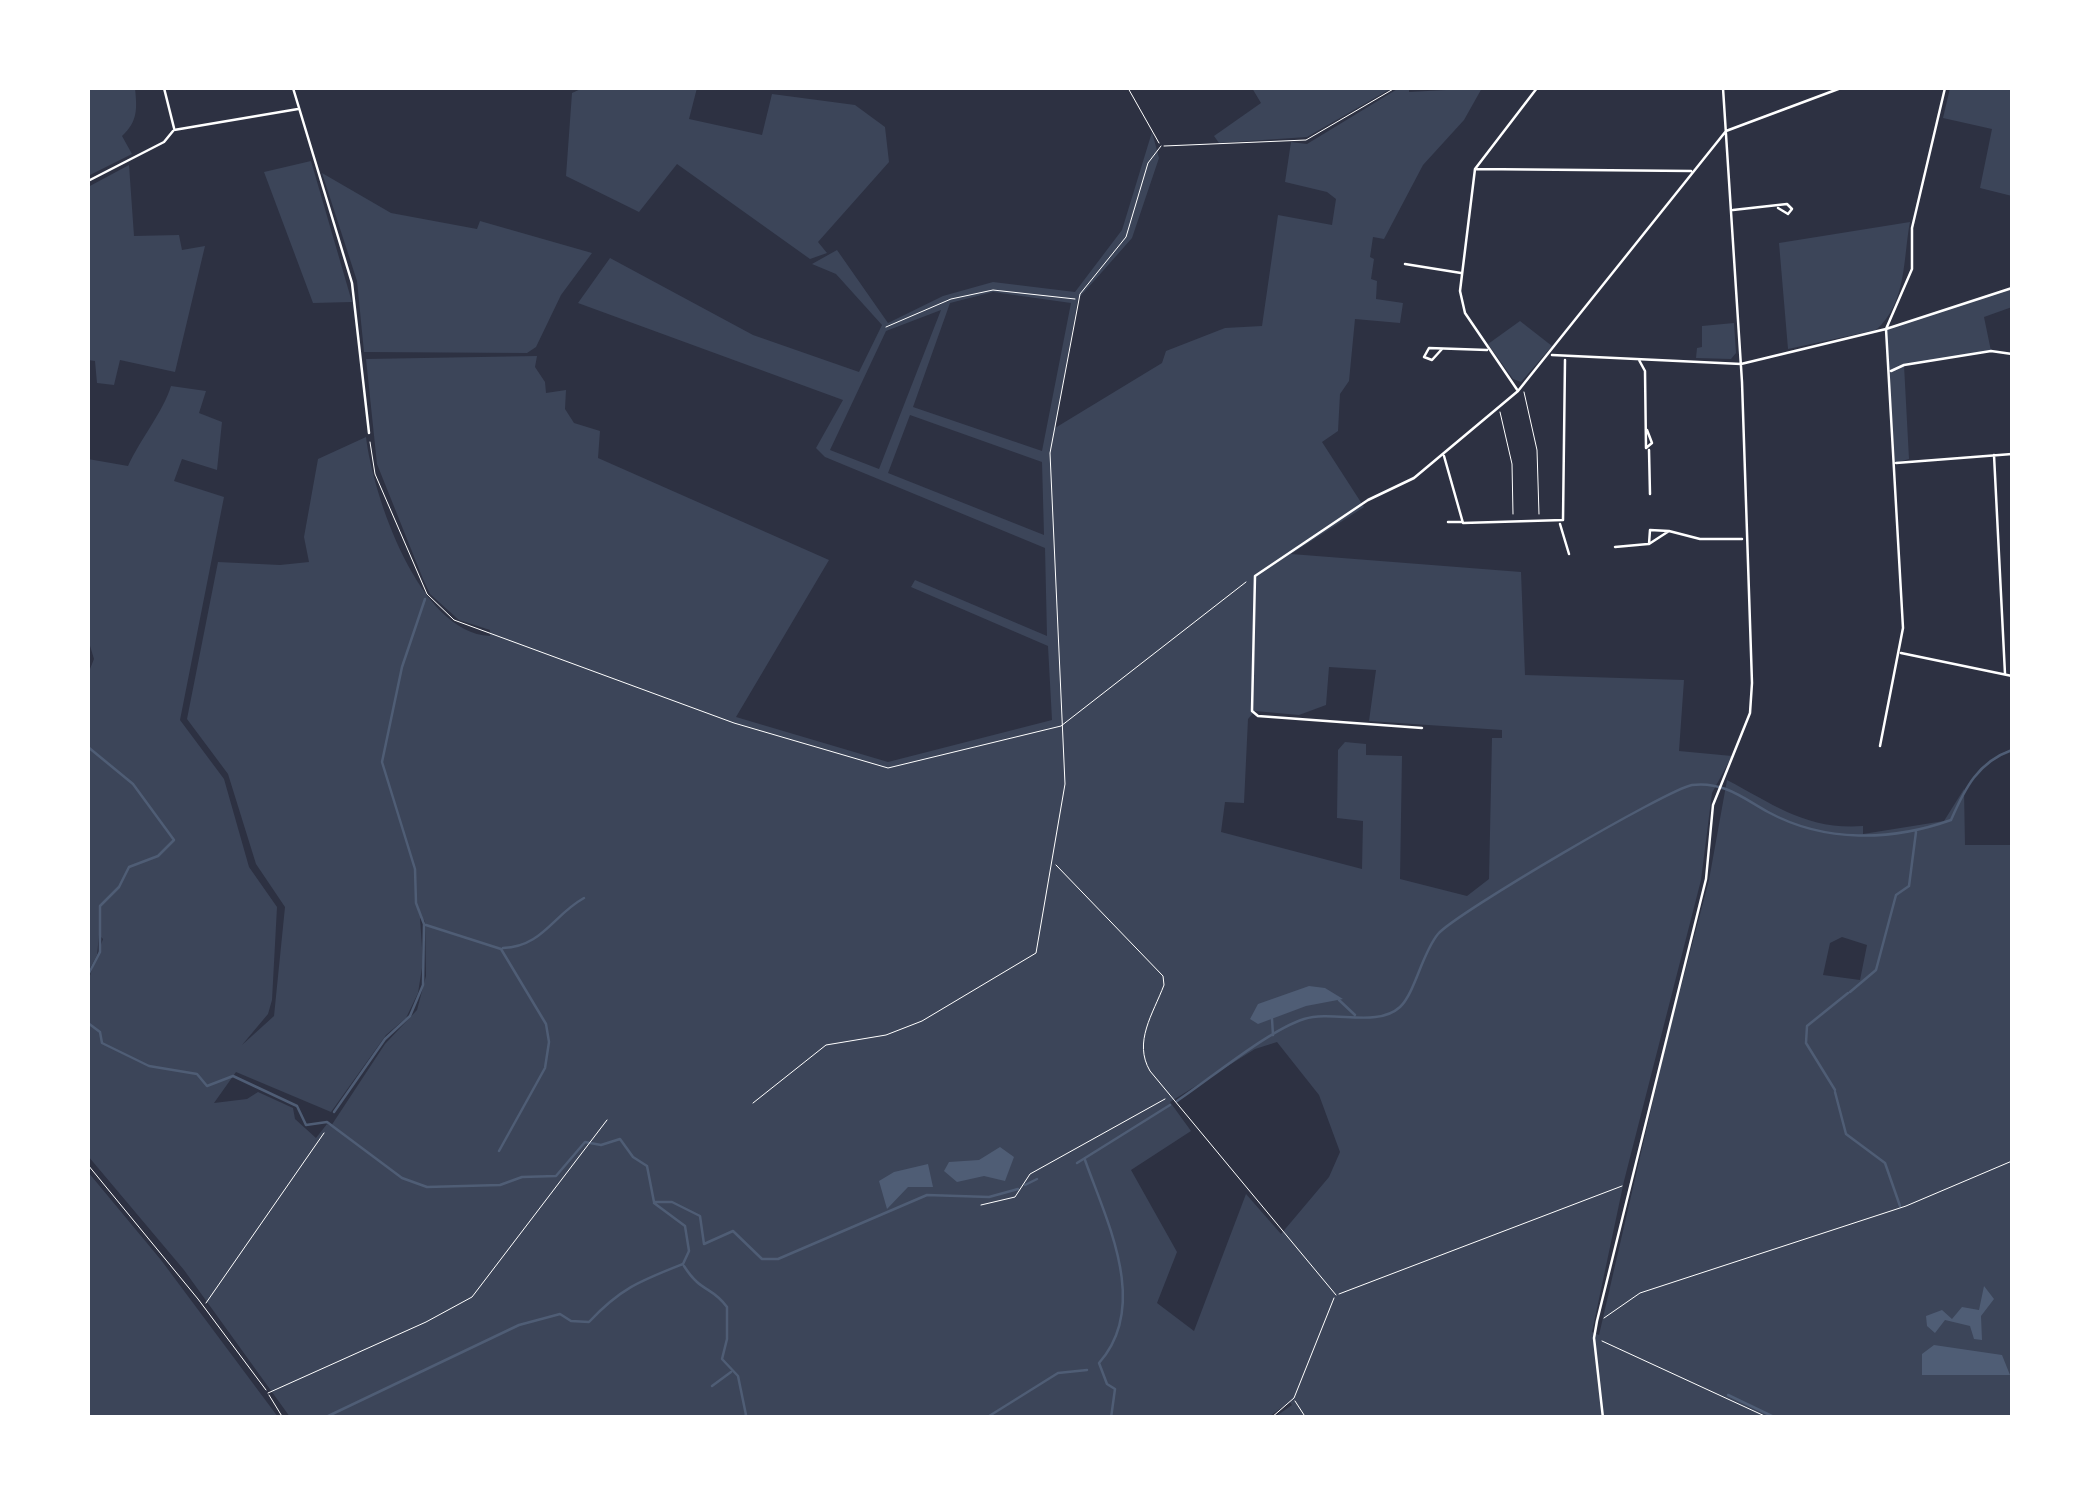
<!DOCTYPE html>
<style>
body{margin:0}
#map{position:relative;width:2100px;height:1505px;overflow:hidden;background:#2d3142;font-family:Rubik,sans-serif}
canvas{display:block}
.frame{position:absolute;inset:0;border:90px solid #fff;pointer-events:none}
</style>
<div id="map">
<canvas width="2100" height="1505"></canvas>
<div class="frame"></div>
</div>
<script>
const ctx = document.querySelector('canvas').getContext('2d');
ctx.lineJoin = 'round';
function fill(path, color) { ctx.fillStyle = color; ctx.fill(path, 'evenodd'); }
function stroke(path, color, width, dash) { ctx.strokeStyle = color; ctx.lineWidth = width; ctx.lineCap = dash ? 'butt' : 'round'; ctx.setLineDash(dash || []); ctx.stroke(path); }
fill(new Path2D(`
 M88 88H135C137 109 138 121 122 136L132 154 88 176Z
 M583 88H697L689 119 762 135 772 94 855 105 885 127 889 162 818 242 827 253 810 259 677 164 639 212 566 176 572 93Z
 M1252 88H1392L1307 137 1219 143 1214 136 1261 103Z
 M1399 88H1409V92L1482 88 1464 120 1423 165 1384 239 1373 237 1370 257 1374 259 1371 279 1377 281 1376 299 1403 303 1400 323 1355 319 1349 381 1340 394 1338 431 1322 442 1364 507 1291 554 1521 572 1525 675 1684 680 1679 751 1732 756 1712 793 1701 880 1624 1181 1592 1332 1599 1335 1667 1040 1709 880 1727 780C1775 805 1806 830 1863 826V834L1944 821 1964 789 1965 845H2012V1417H1275L1292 1405 1290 1402 1267 1418 290 1417 184 1270 88 1156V981L103 939 99 935 97 955 88 972V674L94 659 88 639V459L128 466C141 438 163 412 171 386L206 391 199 413 222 422 217 470 182 459 174 481 224 497 180 720 224 779 249 867 277 907 272 1000 268 1014 242 1045 274 1016 285 907 256 864 228 774 187 719 218 562 280 565 309 562 304 537 318 459 366 437C373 496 419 633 490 636V630L459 620 430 594 423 579 377 464 366 359 537 356 535 367 545 382 546 393 566 390 565 409 574 423 600 431 598 458 829 560 736 717 888 762 1052 720 1048 646 911 587 915 580 1047 636 1045 548 825 457 816 448 843 400 578 303 610 258 753 335 859 372 882 325 836 274 812 264 837 250 888 323 943 296 993 282 1075 292 1122 230 1152 132 1159 158 1132 238 1078 299 1055 428 1162 363 1166 351 1225 328 1262 326 1278 215 1332 225 1336 199 1327 192 1285 182 1291 142 1307 144ZM993 292 1071 303 1042 451 913 407 950 303ZM941 310 879 469 830 450 886 331ZM910 415 1042 462 1044 535 888 473ZM1329 667 1376 670 1369 721 1502 730V738H1492L1489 879 1467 896 1400 879 1402 756 1366 755V744L1345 742 1338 750 1337 818 1363 821 1362 869 1221 832 1225 802 1244 803 1248 719 1255 711 1299 715 1326 705ZM420 918 425 921 426 976 417 1010 385 1044 331 1126 327 1124 316 1138 295 1119 293 1108 258 1092 247 1099 214 1103 236 1072 331 1112 386 1035 406 1018 418 993 423 962ZM1842 937 1867 945 1860 980 1823 975 1830 943ZM1277 1042 1319 1095 1340 1152 1329 1177 1281 1234 1246 1194 1194 1331 1157 1303 1177 1252 1131 1170 1191 1131 1170 1102 1255 1049Z
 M1950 88H2012V196L1980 188 1992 129 1943 118Z
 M311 161 352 302 313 303 264 172Z
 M129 165 134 236 179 235 182 250 205 246 175 372 120 360 114 385 97 383 95 361 88 360V187Z
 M322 173 391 213 477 229 480 221 592 253 561 295 536 347 527 353 364 352 357 281Z
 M1910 222C1903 258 1907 303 1876 330L1788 349 1779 243Z
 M2012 288V307L1984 317 1991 351 1904 365 1909 459 1895 463 1886 329Z
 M1520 321 1552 346 1521 382 1513 379 1488 344Z
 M1734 323 1736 353 1731 359 1696 358 1697 348 1702 347V326Z
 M88 1172 161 1260 278 1417H88Z`), '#3c4559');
fill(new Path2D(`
 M1309 986 1325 988 1343 999 1306 1006 1258 1024 1250 1019 1258 1004Z
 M1000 1147 1014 1157 1005 1181 984 1176 957 1182 944 1171 949 1162 979 1160Z
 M928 1164 933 1187H908L887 1209 879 1181 894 1172Z
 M1984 1286 1994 1299 1981 1316 1982 1340 1974 1339 1970 1326 1945 1320 1935 1333 1927 1326 1926 1316 1942 1310 1952 1319 1962 1307 1979 1310Z
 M1934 1345 2002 1355 2010 1375H1922V1354Z`), '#4f5d75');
stroke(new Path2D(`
 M88 747 133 784 174 840 158 856 129 867 119 887 100 906V952L88 975
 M426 925 501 949 546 1024 549 1042 545 1068 499 1151
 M503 948C542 947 553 915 584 898
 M1850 992 1876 970 1896 895 1909 886 1916 832
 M1339 1000 1355 1015
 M88 1018V1019
 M1272 1019 1273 1035
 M88 1023 100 1032 102 1043 149 1066 197 1074 207 1086 233 1076 297 1106 306 1125 327 1122 402 1178 427 1187 500 1185 522 1177 556 1176 585 1142 601 1145 620 1139 633 1157 647 1166 654 1202H672L700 1216 704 1244 733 1231 762 1259H778L927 1195 989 1197 1018 1189
 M1835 1090 1806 1043 1807 1026 1848 993
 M1835 1092 1846 1134 1885 1163 1900 1206
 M1177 1101C1210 1079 1269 1030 1304 1019 1334 1010 1377 1028 1400 1007 1415 993 1422 953 1438 934 1456 913 1668 789 1692 785 1723 781 1743 798 1768 812 1825 843 1892 841 1951 820 1965 788 1978 762 2012 750
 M334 1112 385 1039 410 1016 423 985 424 924 416 903 415 869 382 762 402 667 425 599
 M1085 1160C1107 1222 1150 1306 1099 1363L1107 1384 1115 1389 1111 1418
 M1077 1163 1170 1105
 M1025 1185 1037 1179
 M684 1266C701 1293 712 1286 727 1307V1339L722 1359 738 1376 746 1415 742 1418
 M712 1386 731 1372
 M1728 1395 1776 1418
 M324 1418 519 1325 560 1314 571 1321 589 1322C621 1288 640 1281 683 1264L689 1251 685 1226 654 1203
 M986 1418 1058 1373 1087 1370`), '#4f5d75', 2.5);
stroke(new Path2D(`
 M1128 88 1159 143
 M1164 146 1306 140 1395 88
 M886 327 951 299 993 290 1075 299
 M1524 392 1537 450 1539 514
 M1500 412 1512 464 1513 514
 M370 442 375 474 427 594 454 620 734 723 888 768 1061 726 1246 582
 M1056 865 1163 976 1164 985C1153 1014 1133 1042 1150 1071L1336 1295
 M753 1103 826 1045 886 1035 922 1021 1036 953 1065 784 1050 453 1080 294 1126 237 1148 163 1161 146
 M88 1165 198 1299 266 1390
 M981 1205 1015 1197 1030 1174 1165 1099
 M1339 1294 1622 1186
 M206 1303 324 1133
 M1604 1318 1640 1293 1906 1206 2012 1161
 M1602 1341 1769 1418
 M268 1393 426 1322 472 1297 607 1120
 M269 1395 283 1418
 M1295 1401 1306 1418
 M1271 1418 1294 1398 1334 1298`), '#fff', 1);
stroke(new Path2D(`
 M164 88 174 128
 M293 88 352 283 369 433
 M569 88H573
 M174 130 298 109
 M1475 169 1691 171
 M88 181 164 142 173 131
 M1733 210 1787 204 1792 209 1788 214 1778 208
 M1405 264 1461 273
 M1442 349 1432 360 1424 357 1429 348 1487 350
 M1552 355 1741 364 1886 329 2012 288
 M1639 360 1645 371 1646 448 1652 443 1647 430
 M1891 371 1904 365 1991 351 2012 354
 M1518 391 1465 313 1460 291 1475 169 1537 88
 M1649 450 1650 494
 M1994 455 2005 674
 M1444 456 1463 523 1563 520 1565 360
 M1896 463 2012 454
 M1448 522H1461
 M1560 524 1569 554
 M1650 530 1669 531 1649 544Z
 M1669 531 1700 539H1742
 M1615 547 1648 544
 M1901 653 2012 676
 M1422 728 1258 716 1252 711 1255 576 1368 500 1414 478 1518 391 1726 131 1841 88
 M1880 746 1903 628 1886 329 1912 269V228L1945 88
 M1603 1418 1594 1338 1597 1321 1706 879 1713 805 1750 713 1752 683 1742 382 1723 88`), '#fff', 2.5);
</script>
